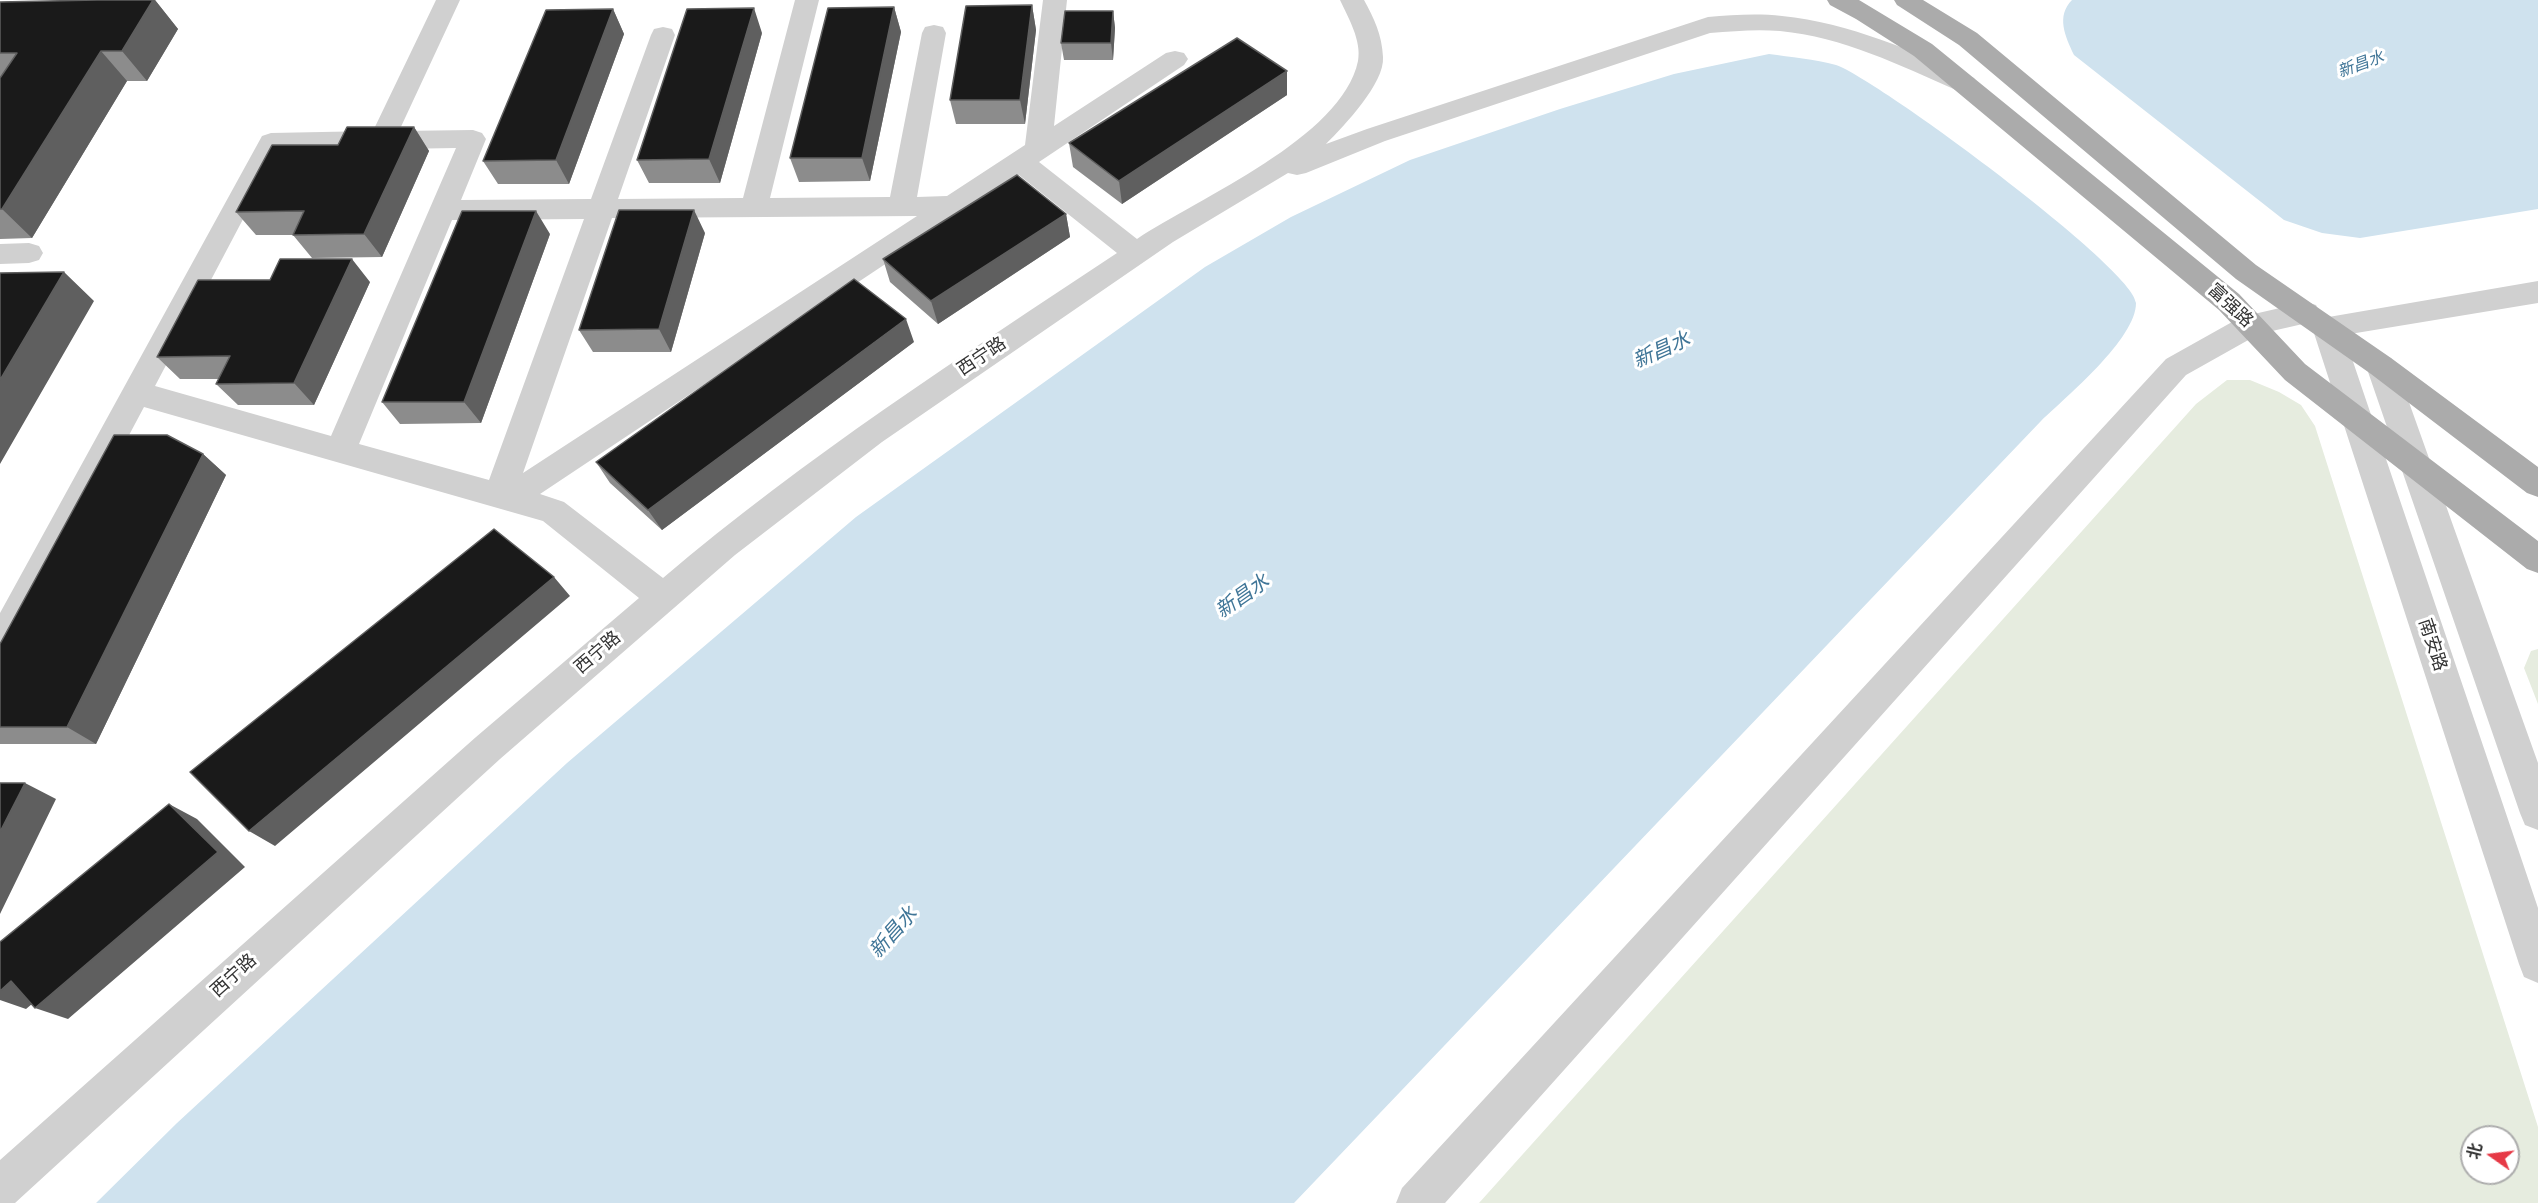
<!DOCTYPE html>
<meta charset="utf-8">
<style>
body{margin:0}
#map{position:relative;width:2538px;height:1203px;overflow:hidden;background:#fff;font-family:"Archivo Narrow","Noto Sans SC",sans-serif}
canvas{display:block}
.north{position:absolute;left:2460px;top:1125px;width:60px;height:60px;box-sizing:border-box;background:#fff;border:2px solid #adadad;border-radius:50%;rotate:284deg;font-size:16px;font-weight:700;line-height:24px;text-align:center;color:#333}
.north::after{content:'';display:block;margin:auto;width:21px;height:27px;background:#e63946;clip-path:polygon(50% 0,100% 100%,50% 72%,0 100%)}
</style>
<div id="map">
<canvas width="2538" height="1203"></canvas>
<div class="north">北</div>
</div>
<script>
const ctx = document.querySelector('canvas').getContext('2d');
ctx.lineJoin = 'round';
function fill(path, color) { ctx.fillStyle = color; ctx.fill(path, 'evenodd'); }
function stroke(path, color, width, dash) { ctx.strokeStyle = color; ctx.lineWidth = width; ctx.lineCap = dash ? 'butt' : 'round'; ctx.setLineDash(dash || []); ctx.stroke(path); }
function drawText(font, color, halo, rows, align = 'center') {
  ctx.font = font + ' "Archivo Narrow","Noto Sans SC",sans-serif'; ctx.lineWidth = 6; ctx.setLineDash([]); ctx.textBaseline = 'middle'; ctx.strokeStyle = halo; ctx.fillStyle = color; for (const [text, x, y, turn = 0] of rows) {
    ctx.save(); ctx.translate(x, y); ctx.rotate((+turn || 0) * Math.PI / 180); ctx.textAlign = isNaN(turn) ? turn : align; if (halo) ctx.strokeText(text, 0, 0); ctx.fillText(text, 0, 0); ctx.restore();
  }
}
fill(new Path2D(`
 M2227 380H2250L2279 392 2301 405 2315 426 2538 1127V1203H1479L2196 404ZM2472 1137H2508V1173H2472Z
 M2538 649V704L2524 668 2531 651Z`), '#e6ecdf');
fill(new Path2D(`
 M2072 0H2538V209L2360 238 2322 233 2284 220 2074 55C2065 36 2056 16 2072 0Z
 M1769 54C1790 57 1815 59 1836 65 1877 79 2136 270 2136 303 2136 339 2067 396 2041 421L1294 1203H96L177 1123 567 763 856 517 1205 267 1291 217 1410 160 1560 109 1674 74Z`), '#cfe2ee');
fill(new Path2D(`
 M436 0H460L399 131 473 130 482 133 486 139 461 200 591 199 651 35 654 29 663 27 672 29 675 35 618 199 743 198 795 0H819L770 198 890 197 922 33 925 27 934 25 943 27 946 33 917 197 947 196 1025 145 1043 0H1067L1054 126 1166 53 1175 51 1184 53 1188 59 1184 65 1039 162 1137 239C1198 198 1342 138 1358 61 1362 41 1348 17 1340 0H1364C1374 18 1382 35 1383 57 1385 83 1344 126 1326 144L1367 129 1708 17C1732 15 1757 13 1782 16 1850 23 1912 51 1974 78L1978 84 1974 90 1965 92 1956 90C1899 65 1843 37 1780 31 1757 29 1734 31 1710 33L1385 141 1306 173 1297 175 1288 173 1173 242 882 442 735 555 500 759 15 1203H0V1160L476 737 639 598 543 521 144 407 12 655 0 660V613L262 136 271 133 373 131ZM456 148 331 436 155 386 279 151ZM1019 175 1117 253C962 356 805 457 663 578L564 502 540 494ZM917 216 523 473 612 218ZM584 219 489 480 359 444 452 220Z
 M29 243 39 246 43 253 39 260 29 263 0 264V244Z
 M2538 281V303L2344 335 2538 908V983L2524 977 2519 964 2312 327 2316 321 2259 334 2186 375 1445 1203H1396L1402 1188 2166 359 2241 317 2306 302 2316 305 2320 313 2317 319Z
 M2381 355 2391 358 2396 366 2538 763V830L2525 825 2520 813 2366 366 2371 358Z`), '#d0d0d0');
fill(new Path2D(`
 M1827 0H1859L1932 44 2239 294 2305 364 2538 541V573L2527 569 2285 380 2219 310 1914 56 1856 19 1830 5Z
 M1894 0H1923L1977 33 2256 265 2391 358 2538 467V497L2527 493 2371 374 2236 279 1959 45 1897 5Z`), '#ababab');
fill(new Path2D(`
 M97 0H155L178 29 147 81H127L32 238 0 239V2Z
 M1032 5 1036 30 1025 124H956L950 100Z
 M894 7 901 32 870 181 799 182 790 158Z
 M613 9 624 34 569 184H498L483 161Z
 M1113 11 1115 28 1113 60H1064L1061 43Z
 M762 33 720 183H649L637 160Z
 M1287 71V95L1122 204 1073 167 1069 143Z
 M414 127 429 151 382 257 312 258 293 235H256L236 212 338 145Z
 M1066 214 1070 237 938 324 890 282 883 259Z
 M705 233 671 352H593L579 330Z
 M550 234 481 423 400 424 382 402Z
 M370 282 314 405H238L216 384 219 379H180L157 357Z
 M914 342 662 530 610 483 596 462Z
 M203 454 226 475 96 744H0V644Z`), '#8c8c8c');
fill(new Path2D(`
 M153 0H155L178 29 147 81 122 51Z
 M1032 5 1036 30 1025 124 1020 100Z
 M894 7 901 32 870 181 862 158Z
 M754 8 762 33 720 183 709 159Z
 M613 9 624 34 569 184 556 160Z
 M1113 11 1115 28 1113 60 1111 43Z
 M101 51 127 81 32 238 2 209Z
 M1287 71V95L1122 204 1119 181Z
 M414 127 429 151 382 257 364 234Z
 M694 210 705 233 671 352 659 329Z
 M536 211 550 234 481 423 464 402Z
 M1066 214 1070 237 938 324 931 301Z
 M352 259 370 282 314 405 294 383Z
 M64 272 94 301 0 464V380Z
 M906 319 914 342 662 530 648 510Z
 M203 454 226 475 96 744 67 727Z
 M554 577 570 596 275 846 249 831Z
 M25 783 56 799 0 914V832Z
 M169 804 197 819 245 867 68 1019 35 1008Z
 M11 981 45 993 26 1009 0 1000V991Z`), '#5f5f5f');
const building = new Path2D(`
 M97 0H153L122 51H101L2 209H0V78L17 53H0V2Z
 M1032 5 1020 100H950L966 6Z
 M894 7 862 158H790L828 8Z
 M754 8 709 159 637 160 687 9Z
 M613 9 556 160 483 161 546 10Z
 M1065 11H1113L1111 43H1061Z
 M1237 38 1287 71 1119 181 1069 143Z
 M347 127H414L364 234 293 235 304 211 236 212 272 145H338Z
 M1017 175 1066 214 931 301 883 259Z
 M619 210H694L659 329 579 330Z
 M462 211H536L464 402H382Z
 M280 259H352L294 383 216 384 230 356 157 357 198 280H270Z
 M64 272 0 380V273Z
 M854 279 906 319 648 510 596 462Z
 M114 435H167L203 454 67 727H0V644Z
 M494 529 554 577 249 831 190 772Z
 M0 783H25L0 832Z
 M169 804 218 852 35 1008 11 981 0 991V942Z`);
fill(building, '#1a1a1a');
stroke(building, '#5f5f5f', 1.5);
drawText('italic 16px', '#3f7597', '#fff', [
 ["新昌水",2361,65,-20]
]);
drawText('18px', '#333', '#fff', [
 ["富强路",2230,306,43],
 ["西宁路",982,357,-34],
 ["南安路",2432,645,72],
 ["西宁路",598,653,-41],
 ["西宁路",234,976,-42]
]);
drawText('italic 20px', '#3f7597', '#fff', [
 ["新昌水",1662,351,-24],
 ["新昌水",1243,597,-35],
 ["新昌水",894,933,-48]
]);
</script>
